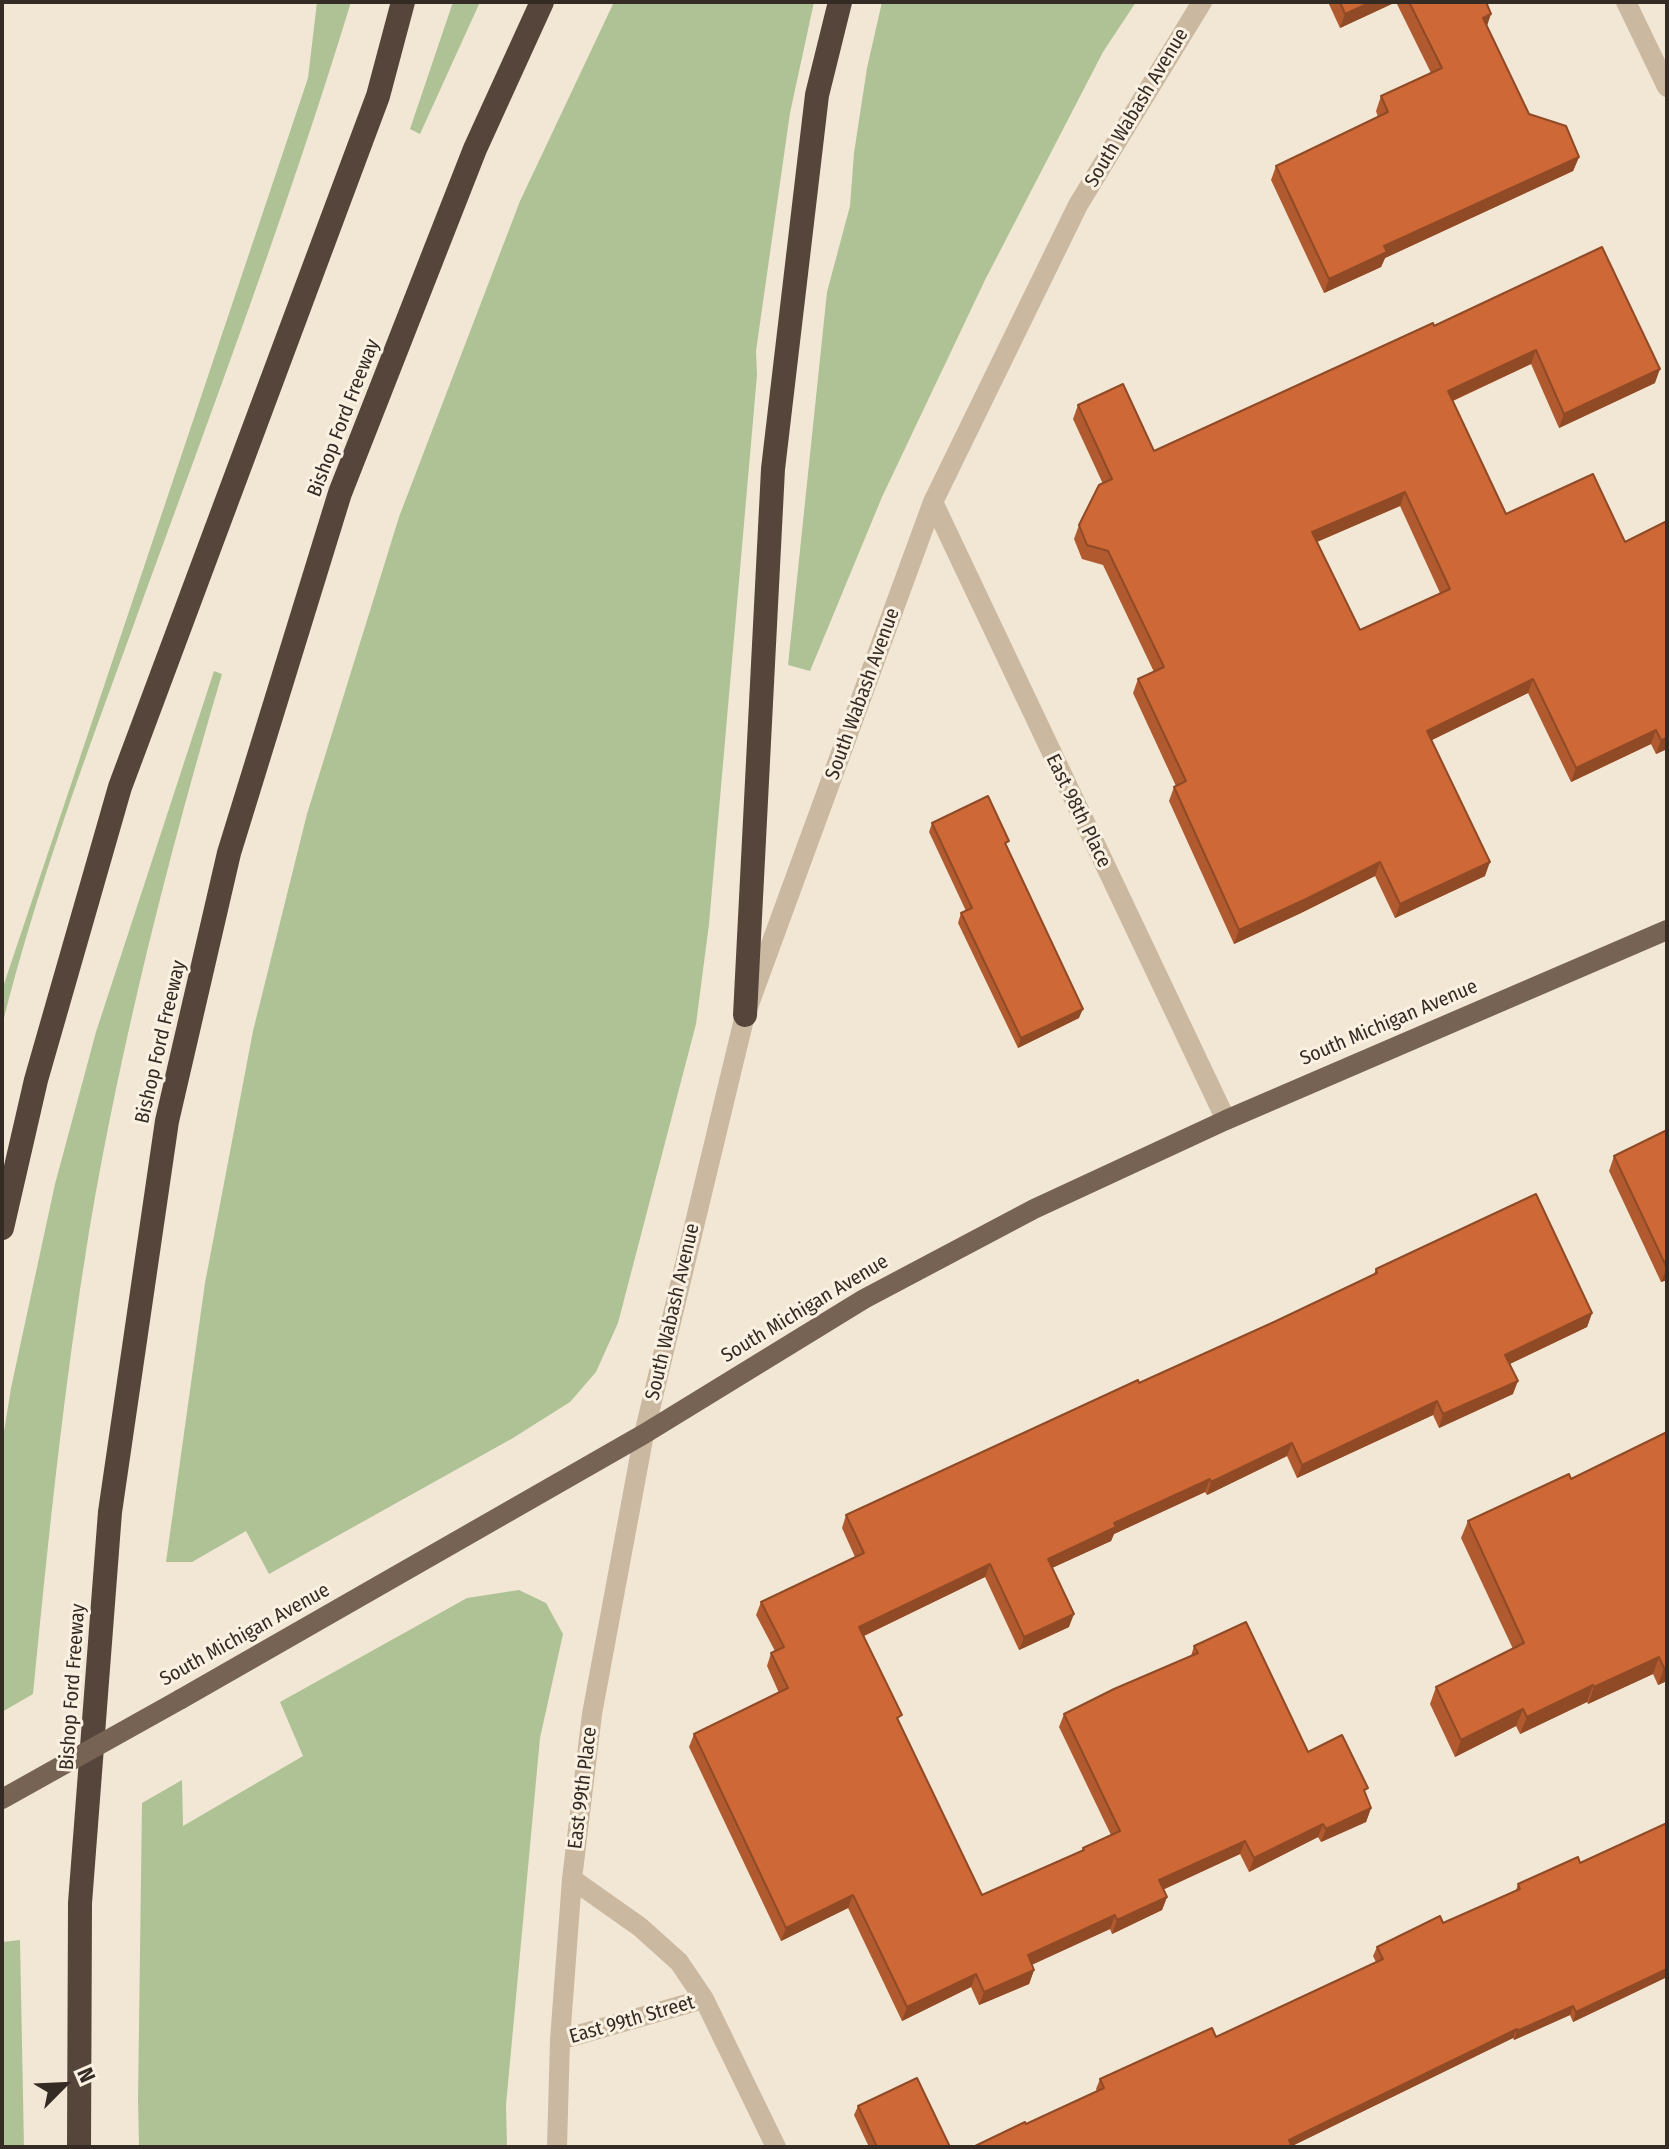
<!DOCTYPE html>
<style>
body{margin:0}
#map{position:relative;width:1669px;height:2149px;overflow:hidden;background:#f2e7d5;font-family:"Fira Sans Condensed",sans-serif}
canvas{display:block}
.frame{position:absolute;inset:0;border:4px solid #342b24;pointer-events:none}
.north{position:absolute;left:24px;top:2045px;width:80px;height:80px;-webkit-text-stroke:6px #faf1e2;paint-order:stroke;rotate:66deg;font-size:22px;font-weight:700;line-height:32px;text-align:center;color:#342b24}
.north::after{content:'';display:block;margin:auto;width:28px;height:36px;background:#342b24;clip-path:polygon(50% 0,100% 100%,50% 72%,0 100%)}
</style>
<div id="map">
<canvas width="1669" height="2149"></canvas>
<div class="frame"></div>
<div class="north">N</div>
</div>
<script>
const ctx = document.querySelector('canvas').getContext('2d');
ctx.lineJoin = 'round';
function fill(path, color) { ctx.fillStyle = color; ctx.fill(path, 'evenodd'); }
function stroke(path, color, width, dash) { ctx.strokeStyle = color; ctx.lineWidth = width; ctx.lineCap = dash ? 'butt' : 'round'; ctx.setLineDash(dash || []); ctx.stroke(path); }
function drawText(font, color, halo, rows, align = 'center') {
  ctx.font = font + ' "Fira Sans Condensed",sans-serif'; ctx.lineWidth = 6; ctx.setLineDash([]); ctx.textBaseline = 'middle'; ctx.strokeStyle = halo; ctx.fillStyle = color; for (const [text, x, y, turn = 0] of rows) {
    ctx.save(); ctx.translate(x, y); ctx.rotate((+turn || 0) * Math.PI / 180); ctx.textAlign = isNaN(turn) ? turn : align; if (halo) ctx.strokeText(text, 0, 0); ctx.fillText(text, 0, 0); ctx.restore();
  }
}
fill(new Path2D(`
 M317 2H351C287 212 209 418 134 624 86 756 36 889 2 1026V990L308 78Z
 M453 2H480L420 134 410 129Z
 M614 2H814L790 113 756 351 757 375 709 924 696 1024 618 1323 596 1372 570 1402 513 1438 269 1574 246 1531 192 1562H166L205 1283 253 1031 307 814 399 517 520 201Z
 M882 2H1136L1103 52 985 280 882 497 810 671 788 665 827 292 850 206 854 153 867 68Z
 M214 671 222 674C168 857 121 1043 89 1232 64 1385 48 1539 33 1694L2 1712V1444L11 1388 55 1184 96 1032Z
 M519 1590 546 1603 563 1634 540 1738 506 2105 507 2147H139L138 2099 142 1803 182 1780 183 1826 303 1756 280 1702 467 1598Z
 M20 1940 24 2147H2V1942Z`), '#afc295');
stroke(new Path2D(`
 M1626 2 1667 87
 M933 502 1226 1120
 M572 1879 640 1927 679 1962 704 1999 776 2147
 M560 2040 704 1999
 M557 2147 560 2040 572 1879 592 1714 644 1434 745 1015 933 502 1078 205 1202 2`), '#cab8a1', 20);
stroke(new Path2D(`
 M181 1699 644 1434 864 1299 1034 1209 1226 1120 1667 930`), '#776354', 20);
stroke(new Path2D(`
 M745 1015 773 469 817 95 840 2
 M2 1228 36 1080 120 787 378 96 403 2
 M79 2147 80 1903 110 1512 167 1121 229 853 340 493 475 149 542 2`), '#56453b', 24);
stroke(new Path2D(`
 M2 1799 181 1699`), '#776354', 20);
fill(new Path2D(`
 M1328 2H1486L1487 26 1529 114 1579 157 1573 171 1385 258 1381 267 1324 293 1271 180 1276 166 1378 117 1376 111 1381 96 1431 73 1396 2 1340 28Z
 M1602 247 1655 383 1559 428 1531 364 1453 401 1506 514 1625 542 1667 521V749L1656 754 1651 744 1571 782 1528 693 1431 740 1485 876 1395 918 1375 876 1301 913 1234 944 1169 801 1174 787 1176 786 1133 693 1138 679 1154 672 1103 565 1082 559 1074 539 1079 525 1103 484 1073 419 1078 405 1154 451 1434 326ZM1400 506 1440 593 1360 630 1317 542Z
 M932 823 1007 847 1079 1018 1018 1048 958 923 961 913 966 911 929 832Z
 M1667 1130V1280L1661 1282 1609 1171 1614 1156Z
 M1376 1269 1592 1313 1587 1327 1510 1364 1513 1394 1439 1428 1433 1415 1297 1478 1287 1456 1207 1495 1205 1492 1114 1534 1111 1541 1052 1568 1069 1627 1019 1650 985 1577 864 1636 900 1723 982 1895 1081 1852 1083 1848 1111 1835 1059 1727 1064 1714 1191 1656 1194 1646 1308 1752 1365 1794 1371 1808 1366 1822 1321 1842 1318 1837 1249 1872 1240 1854 1163 1889 1167 1897 1162 1910 1112 1934 1110 1929 1032 1964 1034 1970 1029 1984 979 2005 971 1987 902 2021 848 1908 781 1941 689 1747 694 1734 779 1693 767 1666 771 1653 775 1651 756 1615 761 1602 855 1557 842 1528 846 1515 1274 1322 1374 1274Z
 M1667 1432V1681L1658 1685 1653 1674 1588 1704 1587 1702 1520 1734 1516 1726 1455 1757 1430 1704 1436 1687 1513 1649 1461 1538 1468 1521 1571 1479Z
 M1667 1823V1977L1573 2022 1570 2015 1514 2040 1513 2038 1290 2147 1026 2124 1097 2091 1096 2089 1100 2079 1216 2037 1376 1962 1373 1956 1377 1947 1443 1923 1516 1890 1518 1884 1580 1863Z
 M858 2106 950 2147H869L854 2115Z`), '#b15a2f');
fill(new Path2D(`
 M1371 2H1396L1340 28 1345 14Z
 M1491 14 1486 29 1483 18Z
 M1579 157 1573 171 1385 258 1381 267 1324 293 1329 279 1384 246Z
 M1536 350 1531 364 1443 405 1448 391Z
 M1660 369 1655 383 1559 428 1564 414Z
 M1405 492 1400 506 1307 546 1312 532Z
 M1533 679 1528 693 1422 745 1427 731Z
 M1656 730 1651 744 1571 782 1576 768Z
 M1667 738V749L1656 754 1661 740Z
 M1380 862 1375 876 1301 913 1234 944 1239 930Z
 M1490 862 1485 876 1395 918 1400 904Z
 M1083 1009 1079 1018 1018 1048 1021 1038Z
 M1667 1267V1280L1661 1282Z
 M1592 1313 1587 1327 1501 1368 1505 1355Z
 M1518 1381 1513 1394 1439 1428 1443 1414Z
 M1437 1401 1433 1415 1297 1478 1302 1465Z
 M1292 1443 1287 1456 1207 1495 1211 1482Z
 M1210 1479 1205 1492 1114 1534 1111 1541 1043 1572 1048 1559 1114 1523Z
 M990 1564 985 1577 855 1640 859 1627Z
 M1074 1614 1069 1627 1019 1650 1024 1637Z
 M1659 1657 1653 1674 1588 1704 1594 1687Z
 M1667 1667V1681L1658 1685 1664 1668Z
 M1593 1685 1587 1702 1520 1734 1527 1717Z
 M1523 1709 1516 1726 1455 1757 1461 1740Z
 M1371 1808 1366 1822 1321 1842 1326 1829Z
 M1323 1824 1318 1837 1249 1872 1254 1858Z
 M1245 1841 1240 1854 1154 1894 1159 1880Z
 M853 1895 848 1908 781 1941 786 1928Z
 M1167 1897 1162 1910 1112 1934 1117 1920Z
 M1115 1915 1110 1929 1023 1969 1028 1955Z
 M1667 1969V1977L1573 2022 1576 2012Z
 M1034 1970 1029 1984 979 2005 984 1992Z
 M976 1974 971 1987 902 2021 907 2007Z
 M1573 2006 1570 2015 1514 2040 1517 2031Z
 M1517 2029 1513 2038 1290 2147H1286L1289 2140Z`), '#904a26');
const building = new Path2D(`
 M1340 2H1371L1345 14Z
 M1409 2H1486L1491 14 1483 18 1529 114 1566 126 1579 157 1384 246 1387 252 1329 279 1276 166 1388 112 1381 96 1442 68Z
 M1602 247 1660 369 1564 414 1536 350 1448 391 1506 514 1593 474 1625 542 1667 521V738L1661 740 1656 730 1576 768 1533 679 1427 731 1490 862 1400 904 1380 862 1306 899 1239 930 1174 787 1186 781 1138 679 1164 667 1108 551 1087 545 1079 525 1099 485 1112 479 1078 405 1123 384 1154 451 1433 323 1434 326ZM1405 492 1450 589 1360 630 1312 532Z
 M988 796 1009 841 1005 843 1083 1009 1021 1038 961 913 972 908 932 823Z
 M1667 1130V1268L1614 1156Z
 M1536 1194 1592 1313 1505 1355 1518 1381 1443 1414 1437 1401 1302 1465 1292 1443 1211 1482 1210 1479 1114 1523 1116 1527 1048 1559 1074 1614 1024 1637 990 1564 859 1627 902 1715 897 1718 982 1895 1084 1850 1083 1848 1120 1831 1064 1714 1114 1689 1198 1653 1194 1646 1246 1622 1308 1752 1342 1735 1368 1788 1364 1790 1371 1808 1326 1829 1323 1824 1254 1858 1245 1841 1159 1880 1167 1897 1117 1920 1115 1915 1028 1955 1034 1970 984 1992 976 1974 907 2007 853 1895 786 1928 694 1734 788 1688 771 1653 784 1647 761 1602 864 1553 846 1515 1138 1380 1139 1383 1274 1322 1377 1273 1376 1269Z
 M1667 1432V1667L1664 1668 1659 1657 1594 1687 1593 1685 1527 1717 1523 1709 1461 1740 1436 1687 1524 1643 1468 1521 1569 1474 1571 1479Z
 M1667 1823V1969L1576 2012 1573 2006 1517 2031V2029L1289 2140 1291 2145 1287 2147H973L1025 2122 1026 2124 1104 2088 1100 2079 1212 2028 1216 2037 1383 1959 1377 1947 1440 1916 1443 1923 1520 1889 1518 1884 1578 1857 1580 1863Z
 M917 2078 950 2147H877L858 2106Z`);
fill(building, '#ce6937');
stroke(building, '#904a26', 2);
drawText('20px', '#342b24', '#faf1e2', [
 ["South Wabash Avenue",1137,108,-59],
 ["Bishop Ford Freeway",344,418,-69],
 ["South Wabash Avenue",863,694,-70],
 ["East 98th Place",1078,811,64],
 ["South Michigan Avenue",1389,1023,-23],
 ["Bishop Ford Freeway",161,1042,-77],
 ["South Michigan Avenue",805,1309,-31],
 ["South Wabash Avenue",673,1312,-77],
 ["South Michigan Avenue",245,1635,-29],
 ["Bishop Ford Freeway",73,1687,-86],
 ["East 99th Place",583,1788,-83],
 ["East 99th Street",632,2020,-16]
]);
</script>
